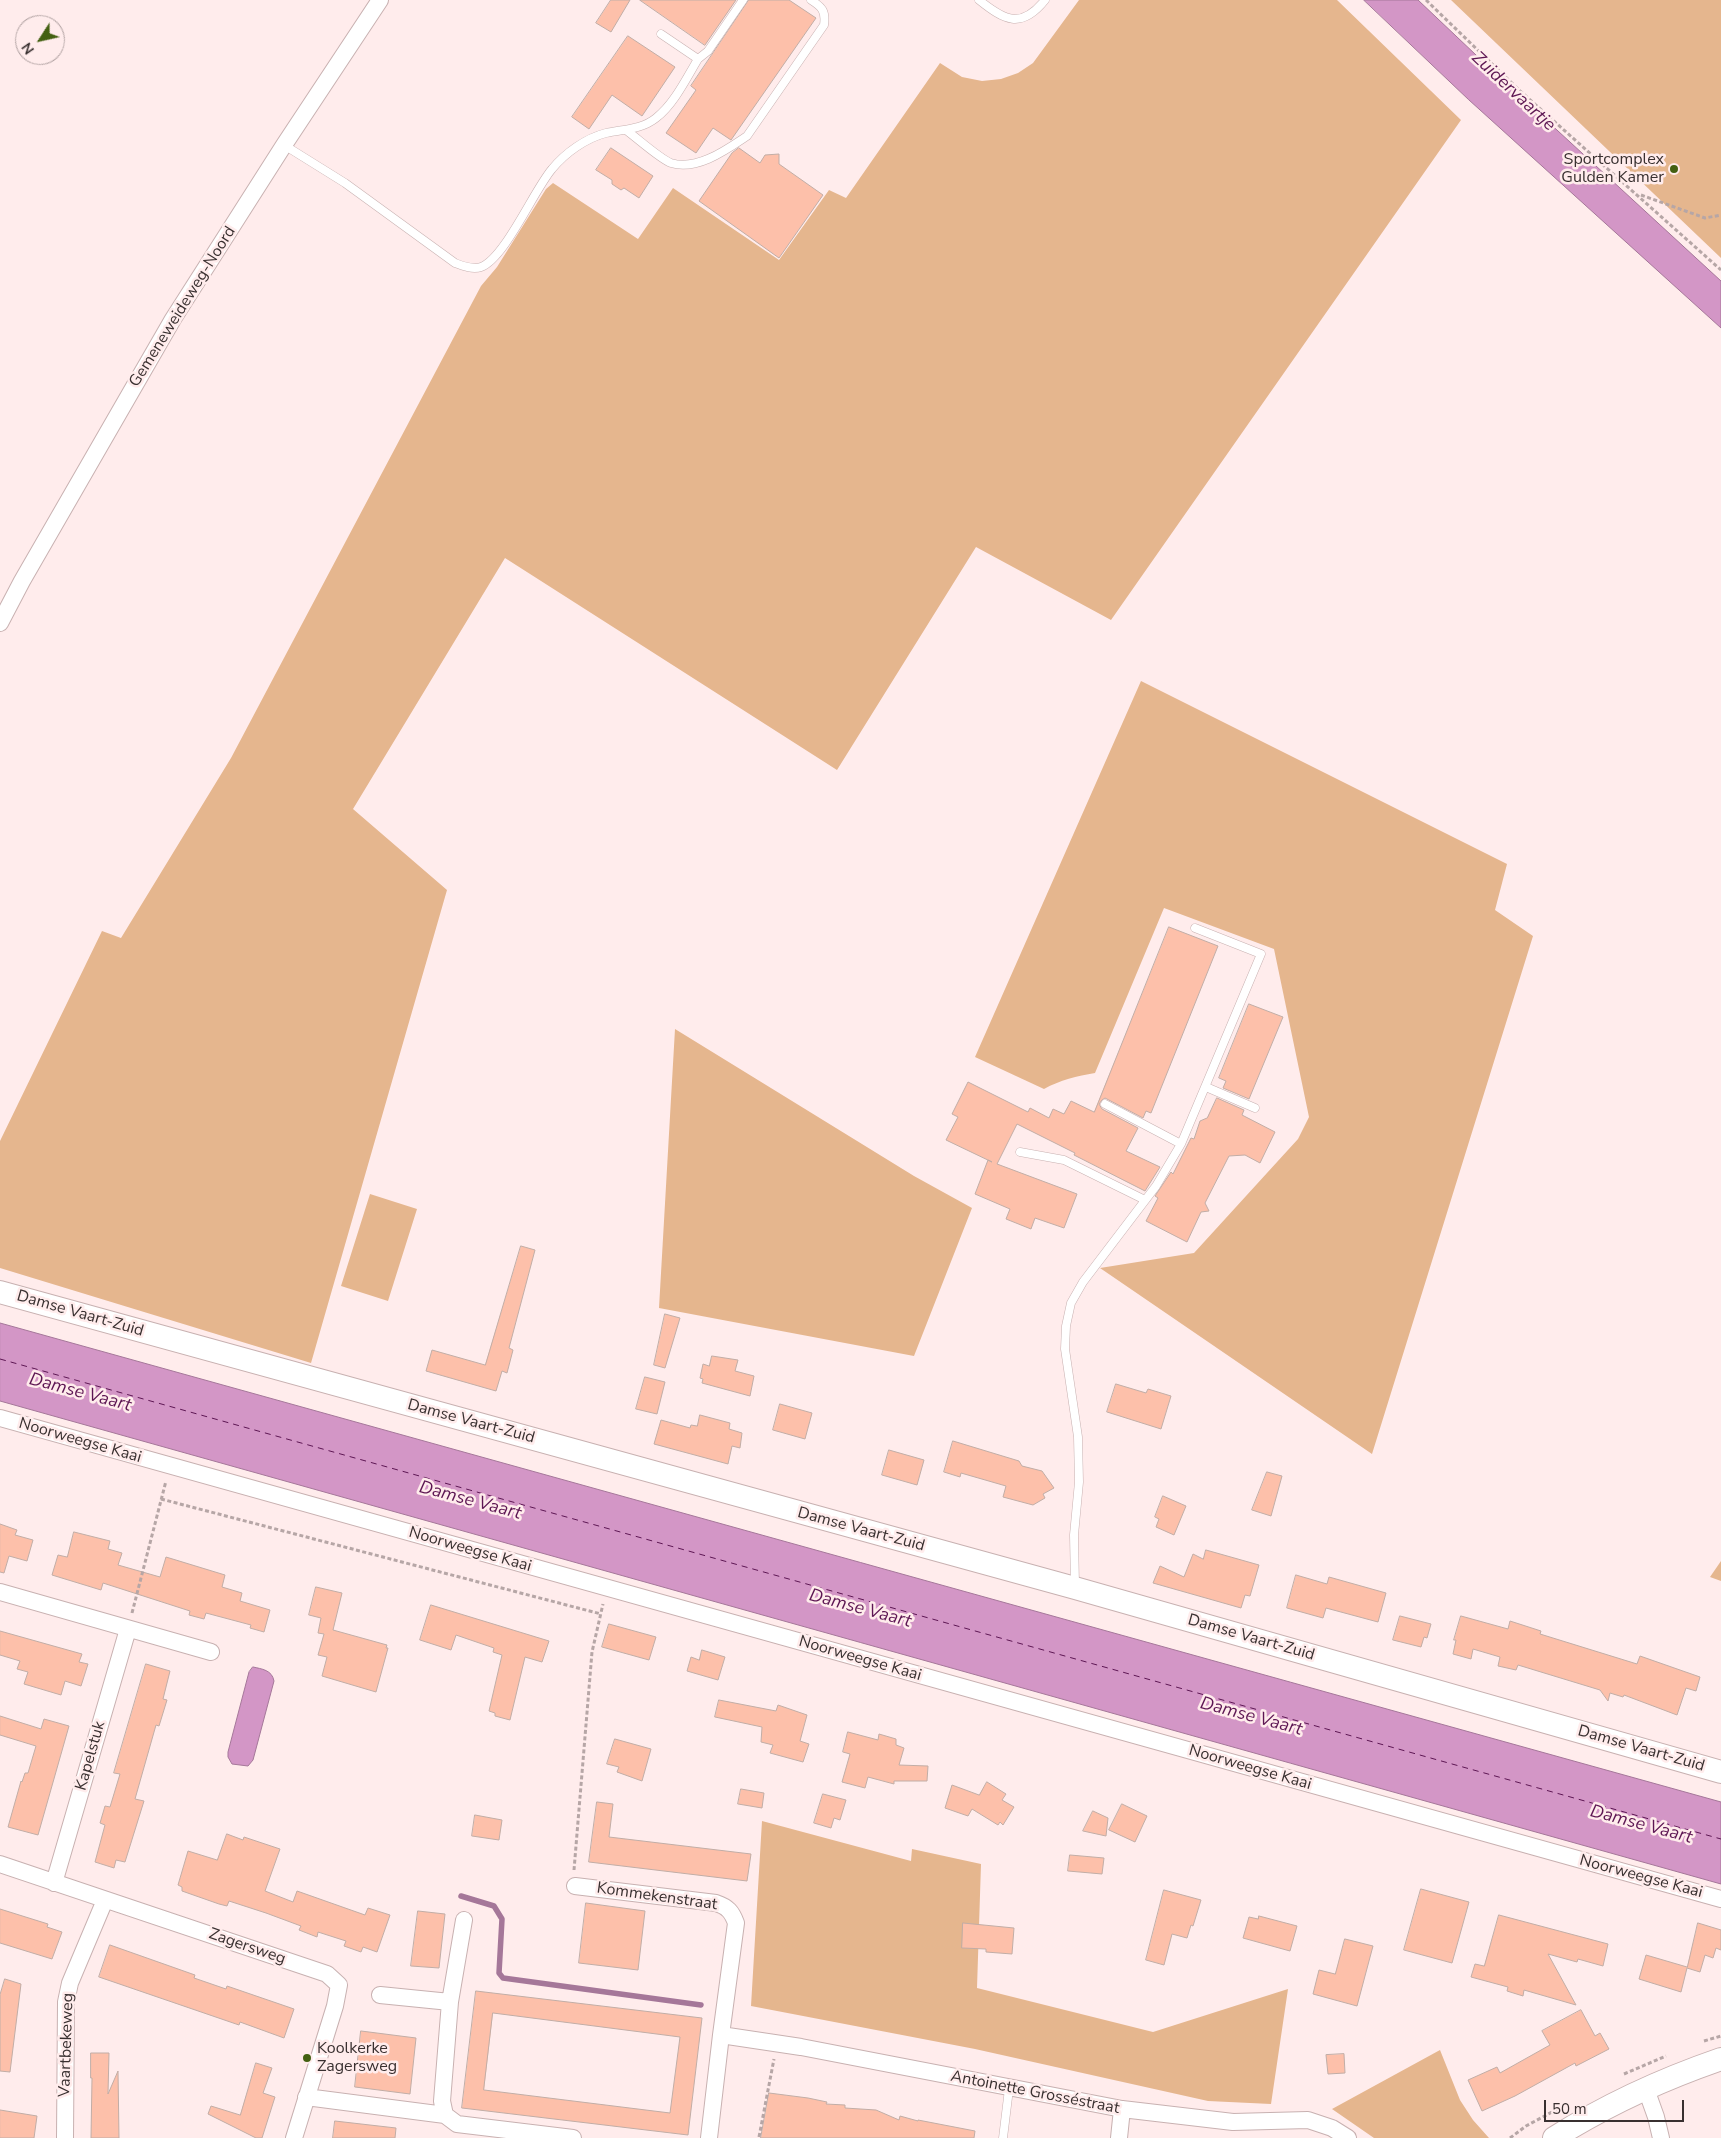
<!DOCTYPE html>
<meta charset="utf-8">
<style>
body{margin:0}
#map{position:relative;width:1721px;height:2138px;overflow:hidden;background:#ffecec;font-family:"Nunito Sans",sans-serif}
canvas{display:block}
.north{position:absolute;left:15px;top:15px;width:50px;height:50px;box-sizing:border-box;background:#ffecec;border:1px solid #b0a1a1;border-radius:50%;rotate:235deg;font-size:14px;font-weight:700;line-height:20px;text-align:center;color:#393030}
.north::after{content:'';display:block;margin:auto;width:18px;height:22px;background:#436011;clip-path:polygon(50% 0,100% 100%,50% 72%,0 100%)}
.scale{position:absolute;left:1544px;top:2100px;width:140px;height:22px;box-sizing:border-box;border:2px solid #393030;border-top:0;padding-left:6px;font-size:15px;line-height:18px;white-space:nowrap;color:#393030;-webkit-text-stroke:4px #ffecec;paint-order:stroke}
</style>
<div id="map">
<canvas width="1721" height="2138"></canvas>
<div class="north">N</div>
<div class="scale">50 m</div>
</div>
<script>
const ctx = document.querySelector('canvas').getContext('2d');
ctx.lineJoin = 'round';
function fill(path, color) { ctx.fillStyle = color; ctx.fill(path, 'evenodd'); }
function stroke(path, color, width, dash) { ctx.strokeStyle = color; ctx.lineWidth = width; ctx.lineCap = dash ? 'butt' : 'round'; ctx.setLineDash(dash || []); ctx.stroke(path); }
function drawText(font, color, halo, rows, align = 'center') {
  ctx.font = font + ' "Nunito Sans",sans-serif'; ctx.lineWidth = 5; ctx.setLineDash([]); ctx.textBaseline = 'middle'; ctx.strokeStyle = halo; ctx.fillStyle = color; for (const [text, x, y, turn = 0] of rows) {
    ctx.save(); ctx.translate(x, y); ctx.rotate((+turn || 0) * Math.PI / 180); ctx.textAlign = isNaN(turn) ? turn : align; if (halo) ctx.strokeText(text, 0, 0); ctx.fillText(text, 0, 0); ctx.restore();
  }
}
fill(new Path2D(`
 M1079 0H1337L1461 120 1111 620 976 547 837 770 505 558 353 809 447 890 311 1363 0 1268V1141L102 931 121 938 231 758 481 286 497 267 546 189 553 183 638 239 673 188 779 260 829 190 846 198 940 63 962 77 982 81 1001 79 1018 73 1033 63Z
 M1451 0H1721V258Z
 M1141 681 1507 864 1495 910 1533 936 1372 1454 1100 1268 1194 1253 1298 1139 1309 1117 1274 949 1164 908 1095 1073C1077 1076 1060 1080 1044 1089L975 1057Z
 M675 1029 914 1176 972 1208 914 1356 659 1308Z
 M370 1194 417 1209 388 1301 341 1286Z
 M1721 1561V1581L1710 1577Z
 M762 1821 911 1861 912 1849 981 1864 977 1988 1153 2032 1288 1989 1271 2104 1208 2101 975 2049 751 2006Z
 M1440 2050 1460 2100 1473 2120 1489 2138H1374L1332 2109Z`), '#e5b68e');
const water = new Path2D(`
 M1364 0H1418L1495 73 1721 281V328L1469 100Z
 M0 1323 1721 1802V1884L0 1401Z
 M253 1667C262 1669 272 1670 274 1681L253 1760 248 1766 232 1764 228 1757V1752L249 1672Z`);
fill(water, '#d396c6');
stroke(water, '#a57799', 1);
stroke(new Path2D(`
 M461 1896 494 1906 502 1919 499 1973 503 1978 701 2005`), '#a57799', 5.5);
stroke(new Path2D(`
 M0 1359 1721 1839`), '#5d1653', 1, [6, 5]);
const building = new Path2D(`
 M611 0H630L611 32 596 23Z
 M640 0H736L705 45Z
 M749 0H789L816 18 731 140 713 128 696 153 666 133 696 90 691 86Z
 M628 36 675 67 642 116 612 95 589 129 572 117Z
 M611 148 653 176 639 198 624 188 621 190 612 184V180L596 170Z
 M739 148 760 163 765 155 779 154V164L823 195 779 258 699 201 732 153Z
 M1169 927 1218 946 1151 1113 1146 1111 1143 1118 1105 1098 1102 1100 1099 1104 1102 1109 1138 1128 1126 1151 1160 1167 1145 1191 1074 1155 1075 1153 1017 1124 997 1164 1077 1194 1064 1228 1035 1218 1031 1229 1006 1219 1010 1209 975 1194 988 1160 992 1162 946 1140 958 1117 952 1114 968 1082 1028 1112 1030 1108 1049 1118 1053 1109 1064 1114 1071 1101 1094 1112Z
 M1249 1004 1283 1017 1249 1099 1223 1088 1226 1081 1219 1078Z
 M1217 1098 1244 1110 1242 1115 1275 1132 1260 1163 1245 1155 1229 1156 1205 1203 1209 1211 1201 1212 1187 1242 1146 1221 1158 1198 1155 1196 1171 1172 1173 1174 1191 1138 1194 1139 1200 1121 1207 1118Z
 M521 1246 535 1250 509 1348 513 1350 507 1373 502 1371 496 1391 426 1371 432 1350 485 1365Z
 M665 1314 680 1318 665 1368 654 1365Z
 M712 1356 738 1360 735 1371 754 1376 750 1396 702 1383 703 1379 700 1378 703 1364 709 1366Z
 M645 1377 665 1382 657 1414 636 1409Z
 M1116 1384 1146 1393 1148 1389 1171 1396 1161 1429 1107 1412Z
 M780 1404 812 1413 805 1439 773 1430Z
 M700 1415 730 1423 729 1429 742 1433 740 1448 732 1446 728 1464 654 1444 661 1420 690 1428 691 1425 697 1426Z
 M953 1441 1019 1461 1022 1466 1042 1471 1054 1488 1043 1494 1045 1498 1033 1505 1003 1497 1006 1486 961 1473 960 1477 944 1472Z
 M889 1450 924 1460 917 1485 882 1475Z
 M1267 1472 1282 1476 1271 1516 1252 1510Z
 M1163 1496 1186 1506 1174 1535 1156 1527 1159 1519 1155 1517Z
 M0 1524 17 1530 15 1535 33 1540 27 1561 9 1556 4 1573 0 1572Z
 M74 1532 110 1541 108 1549 122 1553 118 1565 160 1577 166 1557 225 1575 222 1587 242 1593 240 1601 270 1610 264 1632 250 1628 251 1625 206 1613 204 1619 189 1615 190 1611 103 1583 101 1590 52 1575 58 1555 67 1557Z
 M1206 1550 1259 1565 1250 1596 1245 1595 1241 1608 1153 1583 1160 1566 1184 1577 1193 1554 1203 1559Z
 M1296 1575 1327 1584 1329 1577 1386 1593 1378 1622 1326 1608 1323 1618 1287 1608Z
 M316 1587 342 1593 333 1630 387 1645 386 1648H388L376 1692 322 1676 327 1657 318 1655 324 1634 318 1633 321 1618 309 1615Z
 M431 1605 549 1641 542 1662 525 1657 510 1720 495 1716V1713L489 1711 502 1655 493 1652 494 1648 456 1635 451 1650 420 1640Z
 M1400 1616 1431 1624 1427 1638 1424 1637 1421 1647 1393 1640Z
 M1461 1616 1508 1629 1510 1621 1541 1631 1540 1634 1637 1664 1640 1656 1700 1677 1696 1691 1686 1688 1677 1715 1624 1695 1623 1697 1610 1693 1608 1701 1600 1690 1518 1665 1516 1670 1498 1666 1500 1657 1473 1649 1471 1659 1453 1654 1456 1640H1454Z
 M609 1624 656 1637 649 1660 602 1647Z
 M0 1631 82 1654 79 1662 88 1664 81 1686 65 1681 61 1695 24 1684 28 1672 17 1669 20 1661 0 1655Z
 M702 1650 725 1657 718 1680 687 1671 691 1657 699 1660Z
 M146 1664 170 1671 163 1699 167 1700 159 1726 156 1725 135 1799 144 1801 139 1817 125 1862 116 1860 114 1868 95 1862 105 1825 100 1823 105 1806 110 1807 120 1774 114 1773Z
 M719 1700 776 1711 778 1705 807 1715 800 1741 809 1744 803 1762 770 1753 773 1745 761 1742 762 1727 715 1717Z
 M0 1716 41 1729 44 1719 69 1726 38 1835 8 1827 21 1781 22 1782 25 1773H28L36 1746 0 1735Z
 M848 1732 878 1740 879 1734 896 1739V1745L904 1748 899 1765 928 1766 927 1781H894V1784L868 1777 865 1788 842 1782 850 1754 843 1752Z
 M615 1739 651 1749 642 1781 617 1772 619 1767 607 1764Z
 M987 1782 1006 1794 1002 1800 1014 1807 1003 1825 1000 1822 998 1825 972 1809 968 1816 945 1808 952 1785 979 1795Z
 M741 1789 764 1793 762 1808 738 1804Z
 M823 1794 846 1800 840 1820 834 1818 831 1828 814 1823Z
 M597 1802 613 1804 609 1837 751 1854 747 1881 589 1862Z
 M1122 1804 1147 1816 1135 1842 1109 1830Z
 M1093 1811 1108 1818 1106 1836 1083 1831Z
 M475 1815 502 1820 499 1840 472 1836Z
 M227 1834 243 1840 244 1837 280 1849 265 1891 293 1902 297 1891 365 1915 368 1908 390 1915 377 1952 363 1947 361 1952 344 1946 346 1941 318 1932 317 1937 299 1930 301 1926 266 1913 229 1901 227 1906 219 1904 182 1891V1887L178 1885 188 1851 217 1860Z
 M1070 1855 1104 1858 1102 1874 1068 1871Z
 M1421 1889 1469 1902 1452 1963 1404 1950Z
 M1164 1890 1201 1900 1193 1926 1191 1925 1187 1938 1172 1934 1164 1965 1146 1960Z
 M586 1903 645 1911 638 1970 579 1963Z
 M0 1909 48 1924 47 1927 62 1932 52 1959 0 1943Z
 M418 1911 445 1914 439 1968 411 1966Z
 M1499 1915 1608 1944 1603 1966 1578 1959 1577 1962 1548 1954 1576 2005 1524 1990 1523 1996 1507 1991 1508 1987 1471 1977 1475 1964 1484 1966Z
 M1259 1916 1297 1926 1290 1951 1243 1938 1249 1917 1258 1919Z
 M963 1923 1014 1928 1012 1954 986 1952V1949L962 1948Z
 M1698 1923 1721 1930V1950L1716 1948 1713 1958 1705 1955 1700 1972 1687 1968 1681 1992 1639 1979 1646 1955 1687 1967Z
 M1345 1939 1373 1946 1357 2006 1313 1994 1319 1970 1335 1974Z
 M110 1945 195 1975 194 1978 226 1989 227 1986 294 2009 284 2038 240 2022 239 2025 99 1977Z
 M5 1979 21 1984 10 2072 0 2071V1995Z
 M476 1991 702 2018 688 2135 462 2108ZM493 2013 680 2037 670 2113 484 2090Z
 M1581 2010 1595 2036 1600 2033 1609 2049 1576 2066 1575 2063 1515 2096 1482 2111 1468 2080 1497 2067 1500 2073 1550 2045 1542 2031Z
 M361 2031 416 2038 410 2094 355 2087Z
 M91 2053H109L108 2094 118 2071 119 2138H91L92 2078H91Z
 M1344 2054 1345 2073 1328 2074 1326 2055Z
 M256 2063 272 2068 263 2093 275 2097 262 2138H256L208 2114 211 2106 240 2115Z
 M769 2093 808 2098 827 2102 826 2104 845 2105V2108L876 2110 899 2120 900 2116 918 2121V2120L975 2131 974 2138H761Z
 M0 2110 37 2116 34 2138H0Z
 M335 2121 396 2128 395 2138H333Z`);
fill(building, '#fdc0aa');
stroke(building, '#c1ada6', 1);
const lane = new Path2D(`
 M979 0C1004 20 1021 30 1045 0
 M698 59 708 51 743 0
 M626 130C637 138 660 159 671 163 697 171 726 150 747 136L824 25C826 11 822 7 811 0
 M284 145 345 183 455 263C463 266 473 270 481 267 505 258 534 190 552 169 565 153 586 138 606 133 623 129 641 130 656 118 674 104 686 79 698 59L661 34
 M1206 1087 1255 1108
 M1105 1104 1181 1144
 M1020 1152 1064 1160 1145 1200
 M1075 1586 1074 1535 1079 1482 1078 1437 1065 1349 1066 1326 1071 1303 1083 1282 1156 1186 1181 1144 1261 954 1195 928
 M1003 2138 1009 2089`);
const street = new Path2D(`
 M0 623 22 581 173 319 284 145 380 0
 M0 1418 1721 1899
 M0 1592 211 1652
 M0 1864 327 1974 339 1985 335 2006 294 2138
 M54 1883 128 1629
 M575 1886 716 1903C728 1907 732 1912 736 1923L721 2035 709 2138
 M464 1920 450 2002 442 2101 445 2115 457 2124 573 2138
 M380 1995 450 2002
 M721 2035 801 2047 1122 2109 1233 2122 1308 2120 1332 2128 1348 2138
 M1646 2089 1656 2117 1661 2138
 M306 2097 445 2115
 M65 2138 66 2002 70 1983 105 1900
 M1119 2138 1122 2109`);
const secondary = new Path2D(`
 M0 1292 1075 1588 1721 1772
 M1554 2138C1606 2105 1663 2079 1721 2059`);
stroke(lane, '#c8b1b1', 9);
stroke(street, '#c8b1b1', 18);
stroke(secondary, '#c8b1b1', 24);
stroke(new Path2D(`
 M1426 0 1519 90 1721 270
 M1641 195 1705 218 1721 215
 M161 1499 601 1614
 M132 1613 166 1481
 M574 1870 592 1652 603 1604
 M1704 2041 1721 2036
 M1624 2074 1666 2056
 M759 2137 774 2059
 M1510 2138 1526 2126 1565 2105`), '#b6a6a6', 3, [4, 2.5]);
stroke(lane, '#fff', 8);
stroke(street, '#fff', 16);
stroke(secondary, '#fff', 22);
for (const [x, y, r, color] of [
 [1674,169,5,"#436011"],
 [307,2058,5,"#436011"]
]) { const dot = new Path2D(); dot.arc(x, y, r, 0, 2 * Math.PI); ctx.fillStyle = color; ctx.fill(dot); stroke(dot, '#ffecec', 2); }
drawText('16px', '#393030', '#ffecec', [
 ["Sportcomplex",1664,160],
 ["Gulden Kamer",1664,178],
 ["Koolkerke",317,2049,"left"],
 ["Zagersweg",317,2067,"left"]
], 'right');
drawText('16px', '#393030', '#ffecec', [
 ["Gemeneweideweg-Noord",183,307,-58],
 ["Damse Vaart-Zuid",80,1314,16],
 ["Damse Vaart-Zuid",471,1422,15],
 ["Noorweegse Kaai",80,1441,16],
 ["Damse Vaart-Zuid",861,1530,15],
 ["Noorweegse Kaai",470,1550,16],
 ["Damse Vaart-Zuid",1251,1638,16],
 ["Noorweegse Kaai",860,1659,16],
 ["Damse Vaart-Zuid",1641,1749,16],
 ["Kapelstuk",91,1756,-74],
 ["Noorweegse Kaai",1250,1768,16],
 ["Noorweegse Kaai",1641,1877,15],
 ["Kommekenstraat",657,1897,8],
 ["Zagersweg",247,1947,19],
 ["Vaartbekeweg",67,2045,-88],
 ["Antoinette Grosséstraat",1035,2093,11]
]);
drawText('italic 18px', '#5d1653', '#ffecec', [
 ["Zuidervaartje",1513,92,43],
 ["Damse Vaart",80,1393,15],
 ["Damse Vaart",470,1501,15],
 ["Damse Vaart",860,1609,15],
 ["Damse Vaart",1251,1717,15],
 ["Damse Vaart",1641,1825,15]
]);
</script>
